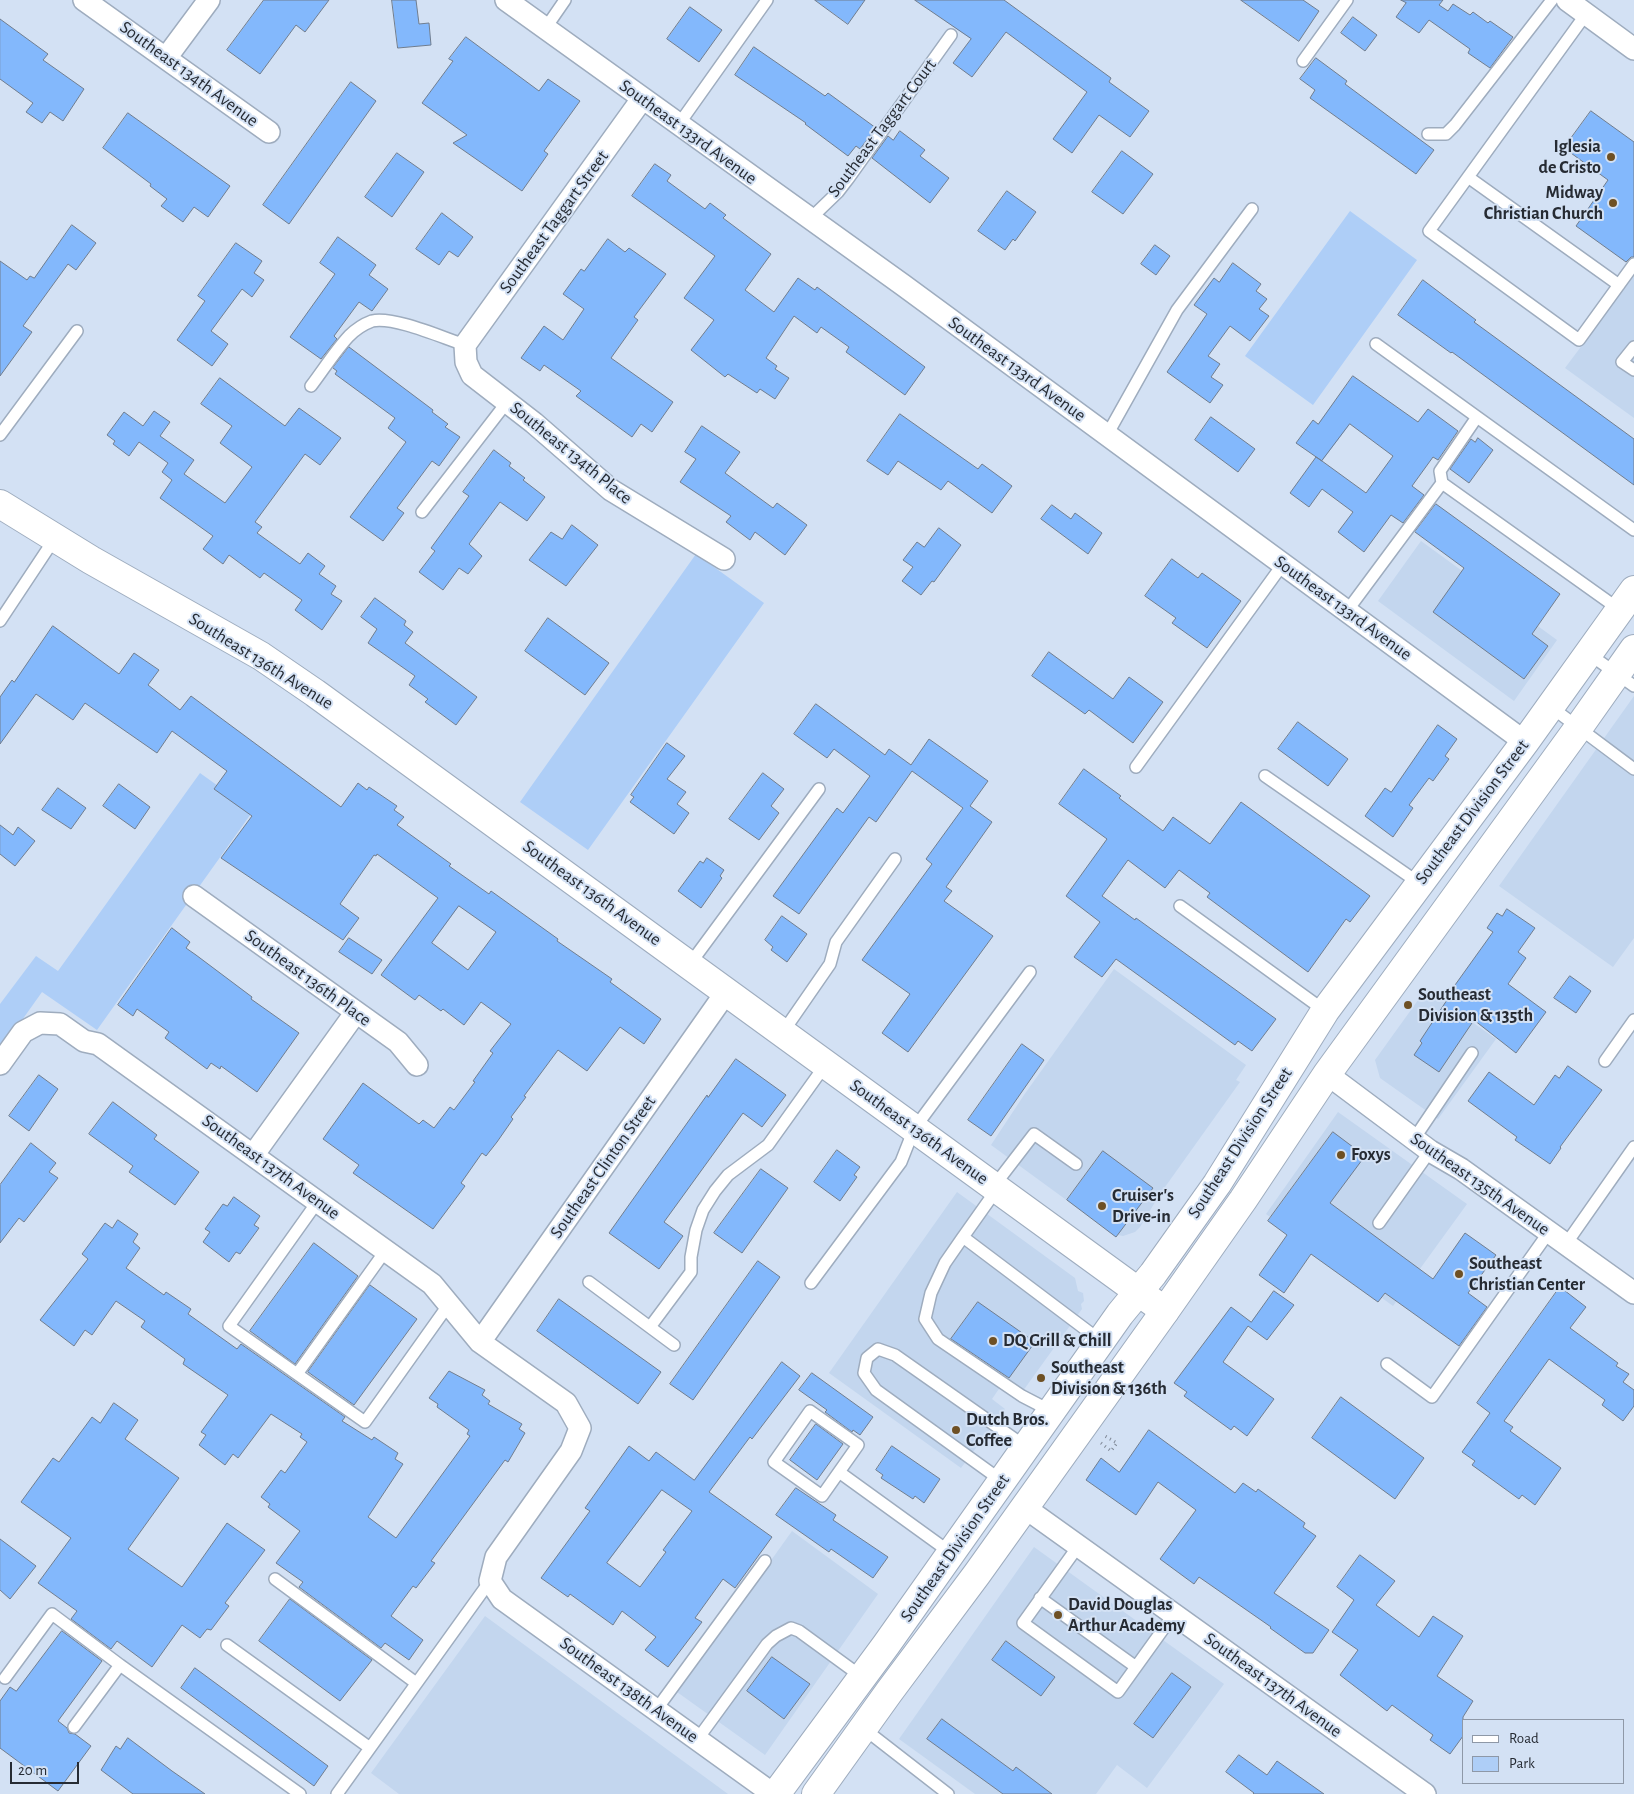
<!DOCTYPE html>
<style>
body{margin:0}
#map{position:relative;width:1634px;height:1794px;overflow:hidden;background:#d3e1f4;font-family:"Alegreya Sans",sans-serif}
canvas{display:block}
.legend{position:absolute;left:1462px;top:1719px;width:162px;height:65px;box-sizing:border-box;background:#d3e1f4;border:1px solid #8e98a7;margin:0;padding:6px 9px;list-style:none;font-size:15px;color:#262b33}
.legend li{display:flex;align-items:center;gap:10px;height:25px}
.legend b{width:25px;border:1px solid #8e98a7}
.scale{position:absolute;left:10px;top:1762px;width:69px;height:22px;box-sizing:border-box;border:2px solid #262b33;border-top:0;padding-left:6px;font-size:15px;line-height:18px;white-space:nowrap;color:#262b33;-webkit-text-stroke:4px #d3e1f4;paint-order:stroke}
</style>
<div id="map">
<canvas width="1634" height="1794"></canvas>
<ul class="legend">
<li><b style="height:6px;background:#fff"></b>Road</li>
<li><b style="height:14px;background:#aecef7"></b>Park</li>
</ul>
<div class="scale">20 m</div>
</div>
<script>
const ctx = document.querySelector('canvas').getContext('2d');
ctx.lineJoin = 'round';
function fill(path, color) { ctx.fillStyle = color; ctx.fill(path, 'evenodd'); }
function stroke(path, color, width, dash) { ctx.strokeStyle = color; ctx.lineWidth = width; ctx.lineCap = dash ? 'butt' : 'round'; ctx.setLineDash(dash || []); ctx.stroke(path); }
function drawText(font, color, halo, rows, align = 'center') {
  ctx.font = font + ' "Alegreya Sans",sans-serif'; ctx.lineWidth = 4; ctx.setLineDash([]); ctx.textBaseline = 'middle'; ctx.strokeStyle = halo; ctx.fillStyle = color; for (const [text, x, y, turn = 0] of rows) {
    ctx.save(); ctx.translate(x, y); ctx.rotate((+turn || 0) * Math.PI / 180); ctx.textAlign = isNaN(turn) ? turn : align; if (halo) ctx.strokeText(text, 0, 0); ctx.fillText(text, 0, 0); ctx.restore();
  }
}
fill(new Path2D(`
 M1634 276V418L1565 368Z
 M1421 541 1557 640 1514 701 1378 601Z
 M1634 696V938L1613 967 1499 886Z
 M1114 969 1246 1065 1236 1080 1240 1082 1160 1194 1140 1227 1135 1232 1123 1236 1113 1234 991 1145 1024 1095Z
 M1426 989 1496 1039 1438 1119 1380 1078 1375 1060Z
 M1338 1112 1467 1204 1393 1306 1266 1214Z
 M957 1192 1075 1278 1078 1291 1083 1293 1084 1301 1081 1304 1082 1309 1020 1395 1003 1383 992 1399 1005 1409 961 1468 829 1373Z
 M792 1531 878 1594 765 1755 677 1692Z
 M1034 1547 1224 1684 1147 1788 1117 1765 1096 1794H975L899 1739Z
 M485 1616 728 1794H399L371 1773Z`), '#c3d6ee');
fill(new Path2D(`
 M1350 211 1417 260 1313 405 1245 356Z
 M696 554 764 603 588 850 520 802Z
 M200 773 253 811 97 1030 42 992 0 1051V1004L36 956 58 971Z`), '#aecef7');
const building = new Path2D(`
 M264 0H329L305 32 296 25 260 74 227 50Z
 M392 0H416L419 24 429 23 431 45 398 48Z
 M815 0H865L848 24Z
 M915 0H1004L1111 78 1109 82 1149 111 1130 137 1099 115 1072 153 1053 139 1087 92 1006 32 972 77 953 63 971 39Z
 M1241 0H1303L1319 11 1299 41Z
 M1401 0H1443L1439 5 1448 11 1453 4 1470 15 1473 12 1488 23 1490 21 1513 37 1490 68 1468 53 1470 49 1429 20 1419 33 1396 17 1406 3Z
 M690 7 722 30 699 62 667 39Z
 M1353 17 1377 35 1365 51 1341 33Z
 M0 19 48 54 43 60 84 89 63 121 50 112 42 123 26 112 33 103 0 79Z
 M466 37 539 91 548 79 580 101 544 151 548 154 522 191 453 143 467 135 422 103 453 61 449 59Z
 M754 47 825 96 828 93 876 128 860 149 856 146 848 156 805 124 806 123 735 75Z
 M1316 58 1347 81 1345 84 1434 150 1416 174 1310 98 1315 90 1300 79Z
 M351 82 376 101 289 224 263 205Z
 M1591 111 1634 142V257H1631L1626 262 1576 226 1608 180 1564 148Z
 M128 113 230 186 208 217 194 207 183 222 161 206 167 199 150 186 151 184 103 148Z
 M900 131 925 150 920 156 949 178 930 203 872 158 888 136 893 140Z
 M1122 151 1153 174 1123 214 1092 192Z
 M397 153 424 172 392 217 365 197Z
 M655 164 671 175 667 181 705 209 710 203 726 215 723 218 771 254 745 290 774 312 798 278 815 290 817 287 925 367 905 395 846 352 849 347 821 327 817 333 794 316 766 358 777 366 775 369 789 378 775 399 760 389 757 393 728 374 725 377 691 350 714 320 684 298 715 256 632 196Z
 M1007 191 1036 212 1015 241 1013 239 1005 250 978 231Z
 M442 213 473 237 458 257 449 251 439 265 416 249Z
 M72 225 96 243 76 270 68 264 23 326 32 332 0 376V261L27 280 30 276 34 278Z
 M338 237 376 265 369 275 388 289 372 311 359 302 334 336 337 339 321 359 290 337 335 274 320 263Z
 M608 239 625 252 629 248 666 274 634 317 638 320 611 358 673 402 652 432 641 424 632 437 576 396 581 391 544 365 540 371 521 358 544 326 563 340 584 309 563 294 581 269 584 271Z
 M236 243 262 261 254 273 264 280 252 297 242 289 211 331 228 344 212 366 177 340 205 301 198 296Z
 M1155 245 1170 256 1156 275 1141 264Z
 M1233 263 1261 284 1256 291 1267 299 1259 309 1269 316 1250 341 1230 326 1208 356 1220 364 1211 377 1223 385 1210 403 1167 372 1207 314 1194 305 1214 278 1219 282Z
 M1423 280 1476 320 1474 322 1634 439V485L1452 352 1451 353 1398 315Z
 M349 347 433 410 432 412 448 424 445 427 460 437 439 466 432 461 397 508 404 513 383 541 350 517 406 442 388 428 395 418 335 374 337 371 333 368Z
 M1353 376 1418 422 1428 409 1458 431 1438 460 1433 457 1412 486 1424 495 1403 523 1391 515 1364 552 1338 532 1353 512 1322 489 1309 507 1290 493 1316 457 1322 461 1296 443 1313 420 1318 424ZM1350 424 1393 456 1366 493 1322 461Z
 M220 378 285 426 299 408 341 438 320 465 305 454 255 522 262 527 257 533 300 564 308 553 325 566 319 574 336 586 331 594 342 601 322 630 295 610 302 600 264 573 260 578 229 555 223 564 203 549 213 536 160 498 172 480 162 472 168 463 139 442 129 456 113 444 115 441 107 435 124 412 143 426 154 411 170 422 160 436 194 460 184 474 225 503 252 467 220 443 232 426 201 404Z
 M900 414 978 469 982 464 1012 486 992 513 948 481 941 490 898 461 888 475 867 461Z
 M1211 417 1255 449 1238 472 1195 440Z
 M702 426 740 452 725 473 773 508 777 503 807 525 785 555 755 532 750 540 726 522 731 516 680 482 696 459 685 452Z
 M1478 438 1493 450 1469 483 1450 469 1471 439 1475 442Z
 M494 450 511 463 509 466 525 478 523 480 545 497 527 521 500 502 469 544 482 556 468 574 459 568 443 590 419 572 435 551 431 548 469 496 463 492Z
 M1436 504 1560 594 1532 634 1548 646 1524 679 1433 612 1464 568 1415 532Z
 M1052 505 1071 519 1075 513 1102 533 1088 554 1041 519Z
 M572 525 598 545 566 586 529 560 551 532 562 539Z
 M939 528 961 545 934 582 932 581 921 595 902 581 913 567 903 560 917 542 924 547Z
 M1172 559 1198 578 1202 573 1241 601 1207 648 1172 623 1176 618 1145 596Z
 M375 598 406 621 404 625 413 632 405 643 477 697 456 725 425 702 428 699 409 685 415 676 368 643 377 629 361 617Z
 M548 618 609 663 585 695 525 651Z
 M53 626 119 674 134 653 159 670 148 685 180 710 191 696 341 807 358 783 367 790 369 787 397 806 394 810 404 817 397 825 451 864 449 866 489 894 491 891 558 939 557 941 612 979 610 982 661 1019 644 1044 620 1027 587 1071 558 1050 524 1096 526 1097 511 1117 513 1119 497 1142 486 1156 482 1153 461 1183 465 1186 433 1229 353 1173 359 1165 323 1139 363 1083 419 1124 423 1120 434 1128 450 1107 454 1110 475 1082 473 1081 493 1053 490 1051 511 1024 481 1002 464 1025 443 1009 441 1011 419 995 415 1000 381 975 438 898 377 854 376 856 374 855 340 904 359 918 343 940 221 858 252 816 214 789 227 771 172 731 157 753 85 703 73 720 36 694 0 744V697L12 680 14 682ZM459 906 496 932 468 970 432 943Z
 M1049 652 1113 699 1129 677 1163 702 1133 743 1089 710 1085 714 1032 676Z
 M816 704 885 755 889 749 911 765 929 739 988 781 970 806 992 822 946 887 952 891 944 901 993 936 908 1052 882 1033 910 994 862 960 932 864 926 859 963 808 912 771 876 822 869 817 799 914 773 896 837 808 843 813 870 776 834 749 827 758 794 734Z
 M1298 722 1348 759 1328 786 1278 749Z
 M1438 725 1457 739 1445 756 1449 759 1433 781 1429 778 1409 805 1413 808 1393 837 1365 816 1385 788 1391 792Z
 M667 743 685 756 667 779 686 792 677 804 689 813 674 834 630 802 634 797 631 795Z
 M1084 769 1121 796 1119 798 1163 831 1173 817 1210 844 1241 802 1370 896 1350 922 1346 919 1308 972 1207 897 1210 893 1179 870 1165 888 1128 860 1102 896 1135 920 1136 918 1276 1019 1252 1051 1238 1041 1235 1045 1116 959 1102 977 1074 957 1100 922 1066 896 1107 839 1059 804Z
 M763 773 784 789 771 806 779 813 759 840 729 819Z
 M119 784 150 807 135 829 103 806Z
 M58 788 86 808 71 829 42 810Z
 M0 825 13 835 18 827 35 841 15 866 0 854Z
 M707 858 724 870 720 876 722 878 701 908 678 891 700 861 703 863Z
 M1507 909 1535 928 1518 952 1526 958 1508 984 1546 1012 1516 1053 1474 1020 1439 1072 1414 1055 1422 1043 1420 1041 1447 1000 1445 999 1493 932 1487 928 1497 913 1502 916Z
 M782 916 807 934 787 962 771 950 773 947 765 940Z
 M172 928 190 942 186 948 196 955 252 997 251 999 299 1033 257 1092 221 1066 220 1069 211 1063 207 1069 165 1038 169 1032 137 1009 133 1016 118 1005Z
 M349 938 382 960 372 974 339 952Z
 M1570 976 1591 991 1576 1013 1554 998Z
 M1022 1044 1044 1060 991 1136 968 1120Z
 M736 1059 786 1095 762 1127 743 1113 664 1222 683 1236 659 1269 609 1233 707 1095 708 1097Z
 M1568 1066 1602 1090 1560 1147 1561 1148 1550 1164 1515 1140 1517 1137 1468 1101 1489 1072 1534 1105 1555 1075 1559 1078Z
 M39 1075 58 1089 29 1131 9 1116Z
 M113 1102 157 1135 154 1139 199 1172 175 1205 129 1172 133 1166 89 1134Z
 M1333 1132 1365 1156 1330 1203 1433 1279 1465 1233 1496 1255 1468 1293 1487 1307 1459 1346 1385 1293 1378 1302 1311 1254 1284 1293 1259 1275 1287 1235 1268 1221Z
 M31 1143 56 1163 49 1172 58 1178 24 1222 19 1218 0 1243V1185Z
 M837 1150 860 1167 854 1175 857 1177 840 1201 814 1182Z
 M1103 1151 1153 1188 1116 1237 1067 1200Z
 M761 1169 788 1188 742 1253 714 1233Z
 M234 1197 260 1216 254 1225 259 1228 240 1254 236 1252 229 1262 203 1242 210 1232 205 1229 223 1204 227 1206Z
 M118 1220 138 1234 133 1242 140 1248 126 1268 164 1295 166 1292 191 1309 188 1314 237 1349 241 1344 345 1417 342 1421 372 1440 374 1437 398 1453 395 1459 403 1464 368 1517 396 1538 470 1436 467 1434 469 1430 437 1407 438 1404 429 1398 449 1371 485 1390 482 1395 490 1401 488 1404 522 1424 519 1429 525 1433 508 1462 505 1460 431 1561 435 1563 416 1588 413 1586 391 1616 423 1640 409 1660 385 1643 381 1648 299 1587 303 1582 276 1563 300 1531 268 1507 270 1504 261 1497 281 1470 285 1473 307 1442 300 1437 302 1434 271 1414 238 1458 233 1454 225 1465 199 1445 206 1435 201 1432 228 1395 183 1364 185 1359 141 1327 145 1321 116 1301 92 1335 85 1330 74 1346 40 1320 88 1259 82 1254 105 1223 112 1228Z
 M314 1243 358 1276 295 1364 250 1331Z
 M758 1261 780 1277 693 1400 670 1384Z
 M370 1285 417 1319 354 1405 308 1372Z
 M1560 1287 1586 1307 1570 1328 1618 1363 1616 1366 1629 1374 1623 1382 1634 1390V1406L1623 1421 1602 1405 1605 1400 1549 1359 1504 1421 1513 1427 1510 1431 1561 1468 1535 1505 1522 1495 1519 1499 1472 1465 1475 1461 1462 1452 1490 1413 1477 1403Z
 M1274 1291 1294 1305 1267 1340 1248 1326 1223 1362 1274 1399 1247 1436 1234 1426 1231 1430 1184 1396 1187 1392 1174 1383 1231 1307 1251 1322Z
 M559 1299 661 1372 638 1404 537 1331Z
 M978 1302 1035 1342 1009 1378 951 1339Z
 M782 1362 800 1376 752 1439 750 1437 709 1492 772 1537 735 1588 723 1579 695 1618 702 1622 668 1667 645 1650 656 1637 622 1611 613 1625 570 1594 568 1597 541 1578 590 1511 585 1508 629 1446 649 1461 656 1452 694 1480ZM662 1490 692 1511 663 1550 666 1552 640 1587 607 1563Z
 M812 1373 873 1417 860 1435 853 1430 852 1432 825 1412 827 1410 799 1390Z
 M1341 1397 1424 1458 1395 1499 1312 1438Z
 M114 1403 138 1420 125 1439 179 1478 128 1549 182 1587 227 1523 265 1550 225 1603 229 1606 211 1630 207 1629 200 1638 182 1625 152 1667 117 1641 111 1649 71 1619 77 1611 38 1583 71 1538 21 1502 53 1458 59 1462 92 1417 100 1423Z
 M816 1424 843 1444 817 1480 790 1460Z
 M1149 1430 1235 1493 1243 1483 1256 1492 1258 1489 1305 1523 1303 1527 1316 1536 1274 1593 1329 1630 1313 1653H1305L1270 1628 1271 1627 1199 1577 1194 1584 1160 1559 1196 1510 1158 1482 1136 1515 1086 1480 1101 1458 1119 1472Z
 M892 1446 940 1479 924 1503 915 1496 913 1499 881 1478 883 1475 876 1470Z
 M796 1488 836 1515 833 1520 888 1557 873 1578 831 1549 829 1552 776 1515Z
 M0 1539 36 1566 10 1599 0 1590Z
 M1360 1555 1395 1581 1376 1605 1419 1637 1433 1616 1463 1636 1437 1676 1473 1701 1463 1717V1736L1450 1754 1430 1740 1433 1735 1392 1705 1387 1711 1340 1675 1358 1650 1332 1632 1354 1600 1337 1587Z
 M290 1599 372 1660 340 1701 259 1641Z
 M62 1631 102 1661 58 1721 67 1728 69 1733 75 1734 91 1746 58 1791 0 1748V1701L10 1687 16 1691Z
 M1006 1641 1055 1677 1041 1696 992 1660Z
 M772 1657 810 1684 784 1719 747 1691Z
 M195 1668 328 1766 314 1786 181 1688Z
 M1172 1673 1191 1687 1153 1738 1134 1724Z
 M942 1719 1013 1771 1016 1767 1052 1794H1003L927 1739Z
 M128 1738 172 1771 205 1794H133L101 1770 116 1746 120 1749Z
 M1239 1755 1267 1775 1277 1761 1324 1794H1253L1254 1793 1226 1772Z`);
fill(building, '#83b8fc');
stroke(building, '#707d8e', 1);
const lane = new Path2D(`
 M1586 14 1429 231 1579 340 1634 264
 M545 29 565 0
 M1303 61 1347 0
 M679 124 767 0
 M1428 134H1446L1455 125 1552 0
 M1468 177 1619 285
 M810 219 838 192 848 179 951 35
 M1376 344 1477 417
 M1634 347 1622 362 1634 370
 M311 386C324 369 335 351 349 336 355 330 364 324 372 321 394 316 443 338 465 345
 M0 435 77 331
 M1107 435 1177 310 1252 209
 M422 512 507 402
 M1620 610 1442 483 1440 471 1477 417 1634 530
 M1347 611 1442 483
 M0 621 55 538
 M1589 654 1634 686
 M1551 707 1634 769
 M1136 767 1283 564
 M1265 776 1419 883
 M1180 906 1325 1011
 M690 964 819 789
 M783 1032 830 964 836 942 895 859
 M1605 1061 1634 1020
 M1414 1139 1472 1053
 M994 1186 1034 1134 1076 1164
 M997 1189 963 1237 1101 1341
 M318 1201 229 1326 365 1422 449 1304
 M1379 1223 1430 1151
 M963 1237 945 1263 931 1293 925 1319 938 1339 1022 1396 1051 1411
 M1566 1244 1634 1147
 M589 1282 674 1345
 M811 1283 901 1162 914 1129 1030 972
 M650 1327 691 1272V1257L696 1230 703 1210 715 1191 728 1175 768 1145 826 1064
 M1387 1364 1432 1397 1549 1232
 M297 1374 386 1250
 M810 1411 858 1445 822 1496 774 1462Z
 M839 1472 951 1553
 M1002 1481 876 1390 864 1373 867 1358 878 1349 895 1355 1026 1447
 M1079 1545 1023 1623 1118 1692 1174 1614
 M275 1579 416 1683
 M1040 1598 1136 1667
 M227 1645 370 1748
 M120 1665 300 1794
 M5 1678 52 1614 120 1665 74 1727
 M656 1710 765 1561
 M863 1728 948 1794
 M697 1740 767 1644 776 1636 791 1628 799 1631 862 1677
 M337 1794 490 1581`);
const street = new Path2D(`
 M84 0 269 132
 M506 0 903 285 1525 742
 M1567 0 1634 49
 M166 58 209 0
 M642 99 465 345 466 362 472 375 534 423 611 490 724 559
 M194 896 398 1042 417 1065
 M0 1064 23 1032 40 1023 60 1024 84 1041 98 1044 432 1284 480 1342 566 1403 580 1428 571 1451 496 1557 490 1581 502 1599 773 1794
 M1327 1074 1430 1151 1461 1169 1634 1293
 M254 1154 356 1012
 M480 1342 727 991
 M1024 1507 1425 1794`);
const secondary = new Path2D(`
 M0 504 91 560 261 656 315 693 1165 1311`);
const primary = new Path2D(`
 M776 1794 886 1645 1120 1314 1153 1274 1217 1184 1325 1011 1525 742 1634 590
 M816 1794 889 1692 977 1574 1165 1311 1243 1200 1327 1074 1579 727 1634 649`);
stroke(lane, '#9eacbe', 14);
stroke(street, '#9eacbe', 24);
stroke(secondary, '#9eacbe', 30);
stroke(primary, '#9eacbe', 30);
stroke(new Path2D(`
 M1101 1443 1111 1451 1117 1443 1105 1436`), '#7f8896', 3, [1, 4]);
stroke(lane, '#fff', 11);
stroke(street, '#fff', 21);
stroke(secondary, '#fff', 28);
stroke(primary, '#fff', 28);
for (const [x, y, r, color] of [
 [1611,157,5,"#6e5024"],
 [1613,203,5,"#6e5024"],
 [1408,1005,5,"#6e5024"],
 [1341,1155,5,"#6e5024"],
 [1102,1206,5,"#6e5024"],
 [1459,1274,5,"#6e5024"],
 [993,1341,5,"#6e5024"],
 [1041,1378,5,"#6e5024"],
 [956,1430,5,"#6e5024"],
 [1058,1615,5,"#6e5024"]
]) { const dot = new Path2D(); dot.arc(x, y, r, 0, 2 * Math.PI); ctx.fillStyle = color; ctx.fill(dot); stroke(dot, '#d3e1f4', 2); }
drawText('18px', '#262b33', '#d3e1f4', [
 ["Southeast 134th Avenue",189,74,36],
 ["Southeast Taggart Court",882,128,-53],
 ["Southeast 133rd Avenue",688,132,36],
 ["Southeast Taggart Street",554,222,-54],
 ["Southeast 133rd Avenue",1017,369,36],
 ["Southeast 134th Place",571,453,39],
 ["Southeast 133rd Avenue",1343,608,36],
 ["Southeast 136th Avenue",261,661,32],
 ["Southeast Division Street",1472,812,-53],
 ["Southeast 136th Avenue",592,893,36],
 ["Southeast 136th Place",308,978,36],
 ["Southeast 136th Avenue",919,1132,36],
 ["Southeast Division Street",1240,1143,-57],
 ["Southeast 137th Avenue",271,1167,36],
 ["Southeast Clinton Street",603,1167,-55],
 ["Southeast 135th Avenue",1480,1184,35],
 ["Southeast Division Street",955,1548,-55],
 ["Southeast 137th Avenue",1273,1685,36],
 ["Southeast 138th Avenue",629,1690,36]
]);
drawText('bold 18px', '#262b33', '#d3e1f4', [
 ["Iglesia",1601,147,"right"],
 ["de Cristo",1601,168,"right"],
 ["Midway",1603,193,"right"],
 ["Christian Church",1603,214,"right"],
 ["Southeast",1418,995],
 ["Division & 135th",1418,1016],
 ["Foxys",1351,1155],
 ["Cruiser's",1112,1196],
 ["Drive-in",1112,1217],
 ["Southeast",1469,1264],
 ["Christian Center",1469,1285],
 ["DQ Grill & Chill",1003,1341],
 ["Southeast",1051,1368],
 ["Division & 136th",1051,1389],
 ["Dutch Bros.",966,1420],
 ["Coffee",966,1441],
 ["David Douglas",1068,1605],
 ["Arthur Academy",1068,1626]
], 'left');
</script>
